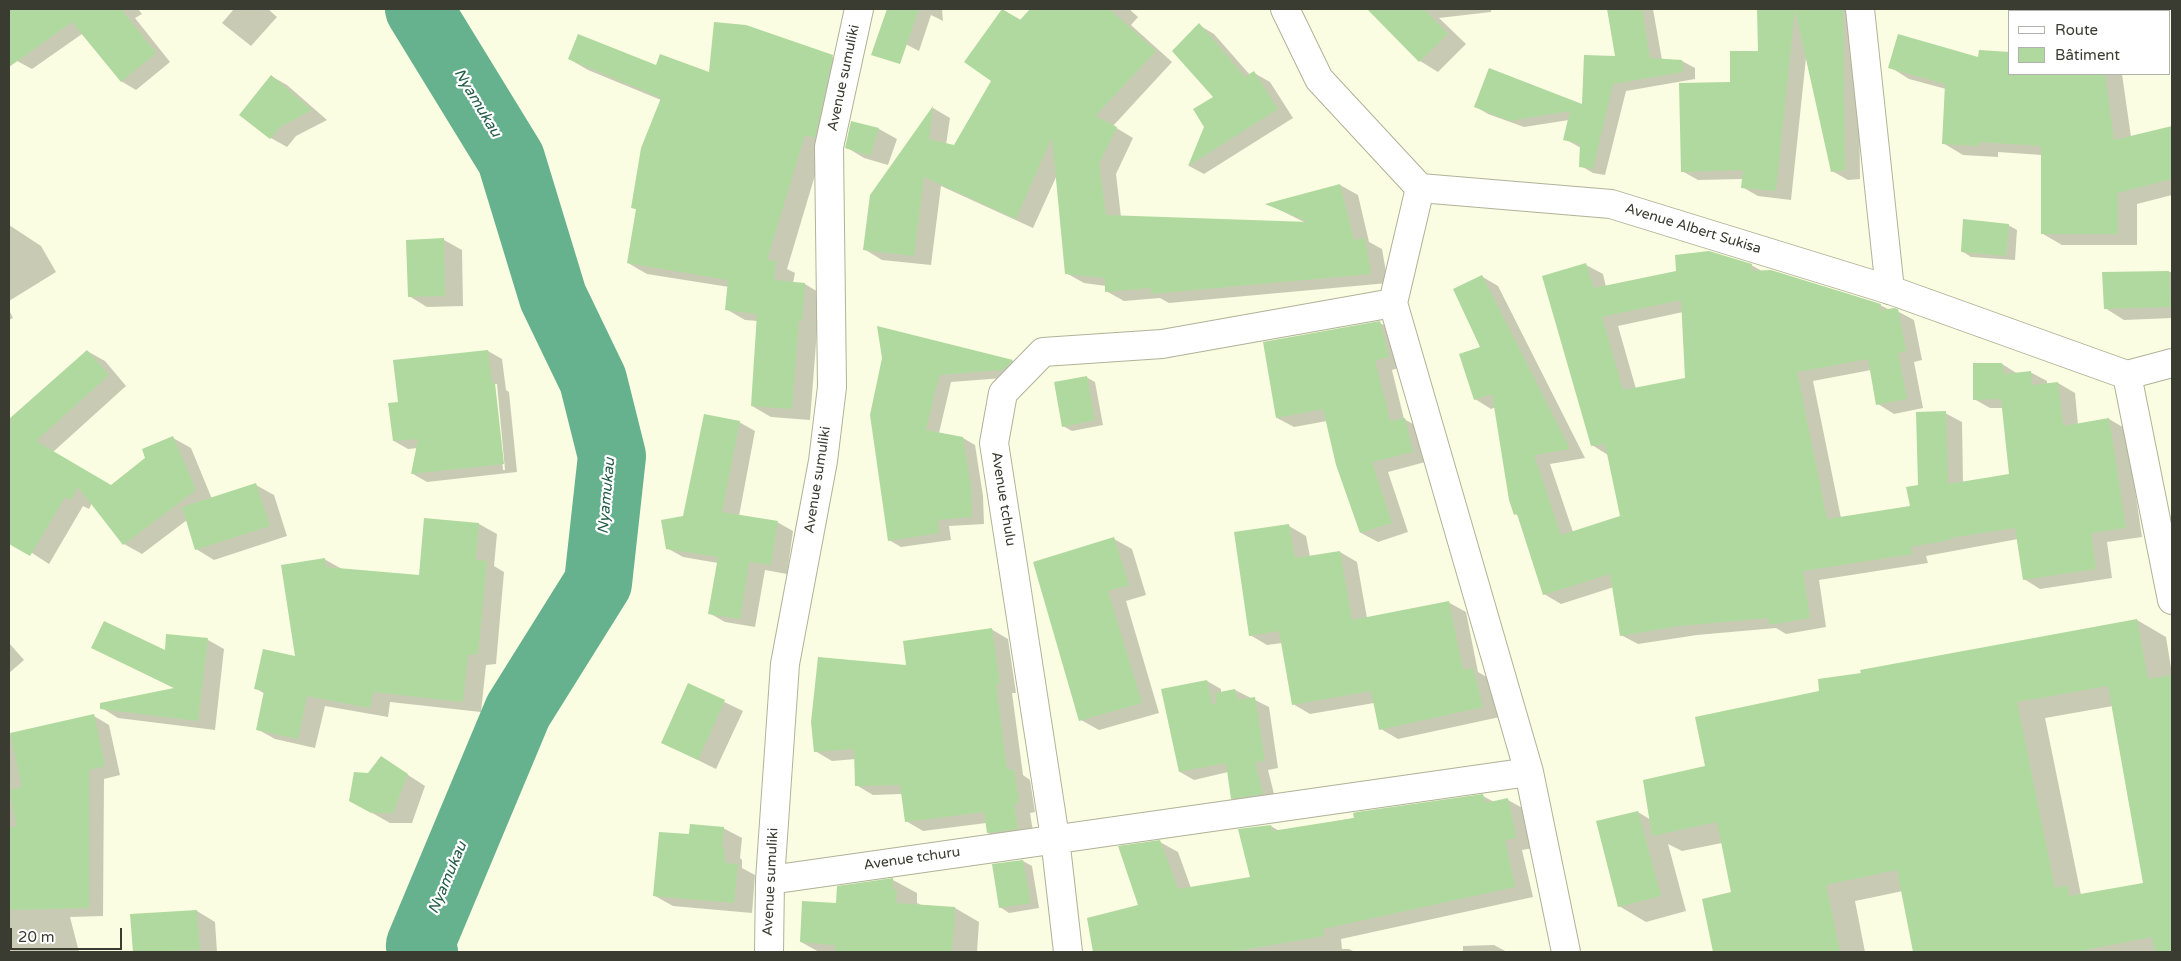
<!DOCTYPE html>
<meta charset="utf-8">
<style>
body{margin:0}
#map{position:relative;width:2181px;height:961px;overflow:hidden;background:#fbfde2;font-family:"Varela Round",sans-serif}
canvas{display:block}
.frame{position:absolute;inset:0;border:10px solid #3b3c31;pointer-events:none}
.legend{position:absolute;left:2008px;top:10px;width:162px;height:65px;box-sizing:border-box;background:#fff;border:1px solid #b1b1ad;margin:0;padding:6px 9px;list-style:none;font-size:15px;color:#3b3c31}
.legend li{display:flex;align-items:center;gap:10px;height:25px}
.legend b{width:25px;border:1px solid #b1b1ad}
.scale{position:absolute;left:10px;top:928px;width:112px;height:22px;box-sizing:border-box;border:2px solid #3b3c31;border-top:0;padding-left:6px;font-size:15px;line-height:18px;white-space:nowrap;color:#3b3c31;-webkit-text-stroke:4px #fff;paint-order:stroke}
</style>
<div id="map">
<canvas width="2181" height="961"></canvas>
<div class="frame"></div>
<ul class="legend">
<li><b style="height:6px;background:#fff"></b>Route</li>
<li><b style="height:14px;background:#afd99e"></b>Bâtiment</li>
</ul>
<div class="scale">20 m</div>
</div>
<script>
const ctx = document.querySelector('canvas').getContext('2d');
ctx.lineJoin = 'round';
function fill(path, color) { ctx.fillStyle = color; ctx.fill(path, 'evenodd'); }
function stroke(path, color, width, dash) { ctx.strokeStyle = color; ctx.lineWidth = width; ctx.lineCap = dash ? 'butt' : 'round'; ctx.setLineDash(dash || []); ctx.stroke(path); }
function drawText(font, color, halo, rows, align = 'center') {
  ctx.font = font + ' "Varela Round",sans-serif'; ctx.lineWidth = 4.5; ctx.setLineDash([]); ctx.textBaseline = 'middle'; ctx.strokeStyle = halo; ctx.fillStyle = color; for (const [text, x, y, turn = 0] of rows) {
    ctx.save(); ctx.translate(x, y); ctx.rotate((+turn || 0) * Math.PI / 180); ctx.textAlign = isNaN(turn) ? turn : align; if (halo) ctx.strokeText(text, 0, 0); ctx.fillText(text, 0, 0); ctx.restore();
  }
}
fill(new Path2D(`
 M9 9H138L142 14 135 18 170 62 136 90 121 81 82 34 32 69 17 61 9 49Z
 M234 9H268L277 17 251 46 222 23Z
 M888 9H942L943 21 931 15 919 51 880 31Z
 M1031 9H1129L1138 17 1131 25 1172 62 1113 126 1133 138 1116 174 1121 217 1306 223 1268 204 1340 185 1358 195 1369 242 1382 249 1388 283 1169 303 1160 298 1124 301 1106 291V286L1084 283 1066 273 1057 175 1033 228 941 186 931 265 882 260 864 249 871 195 933 108 950 118 946 145 955 147 992 80 1003 10 1021 20Z
 M1369 9H1491V12L1439 18 1466 44 1438 72 1420 61Z
 M1608 9H1653L1662 60 1682 61 1695 68V79L1626 91 1605 175 1593 173 1581 166V148L1565 139 1569 120 1524 127 1488 114 1475 106H1583L1616 58Z
 M1758 9H1858L1860 179 1848 180 1832 171 1806 58 1791 200 1758 196 1742 187 1743 179 1698 180 1682 171 1731 83 1759 52Z
 M1199 25 1214 34 1250 75 1254 73 1270 82 1293 118 1204 174 1189 166 1206 127 1215 97Z
 M832 57 851 67 824 145 787 269 795 273 793 283 805 284 823 295 820 331H817L810 420 771 417 752 406 758 321 745 320 726 309 729 287 647 274 628 263 637 210 632 207 661 100 588 70 569 59 710 74Z
 M1890 67 2010 74H2122L2131 137 2172 127V195L2137 204V245H2062L2043 234 2042 155 1998 152V157L1963 155 1943 143 1946 89 1909 79Z
 M271 76 287 85 327 120 296 136 287 147 271 138 241 115Z
 M852 122 879 129 897 139 888 165 864 158 846 147Z
 M9 225 41 246 56 272 9 301Z
 M2008 225 2017 230 2015 260 1971 257 1962 251Z
 M444 240 462 250 463 306 427 307 409 296Z
 M1586 265 1603 274 1606 287 1751 265 1762 271 1880 305 1890 310 1897 311 1914 320 1922 360 1914 362 1923 408 1894 414 1878 404 1871 370 1813 381 1841 518 1911 507 1945 413 1962 422 1963 482 2010 475 2003 408H1990L1974 399 2002 364 2018 374 2030 372 2047 381V385L2058 383 2075 393 2078 425 2109 419 2126 429 2142 537 2107 542 2112 578 2040 589 2024 579 2018 539 1926 556 1928 563 1819 580 1826 627 1786 634 1776 628 1697 635 1638 644 1621 635 1614 587 1561 604 1544 594 1518 516 1516 514 1496 407 1491 409 1475 399 1482 348 1481 276 1498 286 1585 458 1550 464 1573 532 1622 517 1608 455 1592 445ZM1683 312 1686 379 1636 389 1618 326Z
 M2172 272V318L2124 320 2105 308 2104 274Z
 M9 310 13 318 9 320Z
 M1380 323 1397 332 1405 366 1392 370 1404 419 1422 429 1429 461 1388 472 1408 532 1378 542 1361 533 1327 421 1294 427 1277 418Z
 M879 328 1013 361 1024 368 1016 377 951 382 939 433 963 438 975 445 983 496 984 524 949 526 951 540 901 547 889 540 884 358Z
 M87 351 105 361 126 386 53 452 111 487 173 438 191 448 212 499 256 485 274 495 287 536 214 560 196 549 187 520 142 554 124 544 92 503 89 509 83 506 49 564 9 538V425L14 417Z
 M488 351 502 359 506 390 509 392 517 472 427 482 413 474 418 448 408 449 394 441 400 403ZM494 384H497L505 470H503Z
 M1086 377 1095 382 1103 425 1072 431 1063 426Z
 M739 422 755 431 739 516 777 522 793 531 787 574 765 570 755 627 725 622 709 613 718 563 683 557 667 548Z
 M425 519 479 524 497 534 494 566 504 572 496 664 486 665 481 712 390 702 388 717 325 706 315 748 275 739 257 729 265 694 255 688 297 658 324 559 342 569 420 577Z
 M1289 526 1306 536 1310 557 1340 552 1357 562 1367 618 1448 602 1466 612 1478 672 1490 679 1500 717 1398 739 1381 729 1374 703 1310 714 1293 704 1282 643 1267 645 1250 635Z
 M1114 539 1132 549 1146 595 1126 601 1159 713 1099 730 1081 720Z
 M2137 620 2166 637 2172 674V952H1914L1903 891 1855 901 1865 952H1714L1703 900 1733 893 1722 843 1682 851 1668 844 1686 911 1646 922 1619 906 1638 812 1651 820 1707 767 1820 692 1862 674ZM2113 706 2144 884 2081 895 2045 718Z
 M991 629 1008 639 1016 693H1012L1023 775 1030 780 1035 812 1030 813 1034 838 1005 842 988 833 986 823 923 831 906 821 902 794 873 795 856 785V759L832 761 815 751 908 667Z
 M208 640 224 649 215 730 118 718 102 708 176 689 93 648 166 652Z
 M9 643 24 660 9 673Z
 M1207 681 1221 689V693L1235 690 1269 707 1278 768 1268 770 1276 802 1246 806 1232 798 1228 772 1194 780 1180 772Z
 M689 685 743 711 716 769 663 743Z
 M94 716 109 725 120 775 104 779 103 916 70 917 79 952H9V735Z
 M382 758 425 786 412 823H390L351 801 368 774Z
 M1483 796 1494 802 1508 800 1526 810 1533 848 1522 850 1533 897 1341 939 1342 949H1349L1355 952H1094L1088 919 1140 906 1160 842 1178 852 1191 888 1252 878 1271 826 1279 831Z
 M723 828 742 838 740 858 742 860V868L755 875 752 913 673 906 655 896 690 835Z
 M1023 861 1032 866 1039 908 1009 913 1000 907Z
 M893 880 917 893V903L921 905 955 908 979 922 977 952H819L801 942 837 904 838 887Z
 M197 911 215 922 217 952H134L132 915Z
 M1494 945 1507 952H1463V946Z`), '#0003');
stroke(new Path2D(`
 M419 9 511 159 553 297 593 380 612 456 598 583 518 711 420 945 424 952`), '#66b18e', 68);
fill(new Path2D(`
 M9 9H121L156 53 121 82 72 22 9 67Z
 M887 9H919L900 64 871 55Z
 M1002 9 1020 20 1030 9H1109L1156 51 1095 116 1117 127 1099 164 1106 215 1309 222 1265 204 1340 184 1354 240 1365 238 1371 274 1151 294V288L1105 292V278L1065 274 1052 137 1016 219 924 177 914 256 863 250 870 195 933 106 929 139 954 145 991 81 964 62Z
 M1367 9H1424L1448 34 1419 62Z
 M1607 9H1642L1650 58 1682 60 1683 72 1613 84 1593 169 1579 167 1580 144 1563 140 1570 111 1510 121 1474 107 1489 68 1582 104 1584 55 1615 56Z
 M1757 9H1843L1845 170 1831 172 1795 9 1776 191 1741 188 1743 170 1681 172 1679 83 1730 82V51H1758Z
 M714 22 746 25 833 55 815 138 805 135 767 260 776 261 774 280 805 283 802 321 799 320 792 409 751 406 757 314 725 310 728 280 627 263 636 209 631 208 641 148 661 98 568 59 578 34 656 65 660 54 709 72Z
 M1199 23 1245 77 1254 71 1278 109 1188 166 1204 127 1193 109 1213 97 1172 51Z
 M1898 34 1978 57 1979 50 2010 52V74H2105L2114 140 2172 126V179L2118 193V234H2041V146L1979 142V146L1942 144 1945 84 1888 68Z
 M271 75 312 110 280 127 270 139 239 115Z
 M851 121 879 128 870 156 845 148Z
 M1963 219 2009 224 2006 256 1961 252Z
 M444 238 445 296 408 297 406 240Z
 M1709 251 1752 264 1751 271 1771 270 1881 304 1879 311 1894 308 1898 309 1906 351 1898 353 1907 399 1876 405 1868 359 1797 372 1827 519 1910 506 1906 487 1918 485 1916 412 1946 411 1948 484 2009 474 2001 399 1973 400V363H2002L2004 374 2031 371 2032 385 2058 382 2063 426 2109 418 2126 528 2091 533 2096 569 2023 580 2015 528 1950 538V540L1910 547 1913 554 1803 571 1810 618 1769 625 1768 618 1680 626 1620 636 1610 574 1543 595 1517 514 1514 515 1509 500 1492 394 1474 400 1459 354 1480 347 1453 289 1482 275 1570 449 1534 455 1561 535 1620 516 1605 444 1591 446 1542 276 1586 263 1594 288 1676 271 1675 255ZM1681 300 1685 378 1623 390 1602 317Z
 M2169 271 2171 307 2104 309 2102 272Z
 M1380 321 1389 357 1375 360 1390 421 1405 418 1413 452 1372 462 1392 523 1360 533 1336 465 1323 409 1276 418 1263 342Z
 M877 326 1013 360 1003 370 939 375 926 430 963 437 971 488 972 517 938 520 939 533 888 541 870 415 882 358Z
 M87 350 109 375 36 441 111 485 145 458 142 449 173 436 196 490 123 545 78 487 71 500 65 497 30 556 9 544V419Z
 M488 350 492 383H495L504 464 411 474 418 439 393 441 388 403 398 402 393 360Z
 M1087 376 1095 420 1062 427 1054 382Z
 M704 414 740 421 722 512 778 521 771 565 749 562 740 619 708 614 718 557 666 549 661 520 683 516Z
 M256 483 270 526 195 550 182 507Z
 M424 518 479 523 476 560 487 561 478 654 468 655 463 702 373 692 370 708 307 696 298 739 256 730 264 691 254 689 263 649 295 656 281 565 325 558 326 567 419 575Z
 M1289 524 1295 558 1340 551 1352 620 1449 601 1463 670 1473 668 1483 707 1379 730 1371 691 1292 705 1279 631 1249 636 1234 532Z
 M1114 537 1129 585 1108 591 1142 703 1079 721 1033 562Z
 M2137 619 2148 679 2172 675V952H2155L2152 937 2075 952H1913L1897 870 1826 885 1840 952H1713L1702 899 1731 892 1717 822 1652 836 1643 780 1705 766 1695 717 1819 691 1818 679 1861 673 1860 670ZM2108 686 2143 883 2069 896 2067 885 2055 888 2017 702Z
 M104 621 165 650 166 634 208 638 198 721 100 709V703L174 688 91 648Z
 M992 628 1000 684H996L1007 770 1014 769 1019 803 1014 804 1018 829 987 833 984 812 905 822 900 785 855 786 854 749 814 752 811 722 818 657 906 665 903 641Z
 M1207 680 1212 704H1216L1215 693 1235 689 1238 700 1255 697 1265 761 1255 762 1263 794 1231 799 1226 763 1179 772 1161 689Z
 M688 683 725 700 698 760 661 743Z
 M94 714 105 766 89 770V908L9 910V827H17L9 790 22 787 10 733Z
 M381 756 408 774 393 813H371L349 801 354 772 368 773Z
 M1483 794 1485 803 1508 798 1516 838 1505 840 1515 887 1323 929 1324 936 1232 952H1093L1087 918 1138 905 1118 846 1160 840 1178 889 1250 877 1238 829 1271 825 1272 831 1354 818 1353 813 1357 812Z
 M1638 811 1661 896 1618 907 1596 821Z
 M690 824 724 827 722 848H724L725 863 738 864 734 903 653 896 659 832 689 834Z
 M1023 860 1031 903 999 908 992 864Z
 M893 878V889L897 890 896 903 955 907 952 952H835V945L800 942 802 901 836 903 837 886Z
 M197 910 200 950 133 952 130 914Z`), '#afd99e');
const minor = new Path2D(`
 M1860 9 1890 290
 M1420 188 1393 303 1529 772 1566 952
 M2127 375 2172 600
 M770 880 1529 772
 M769 952 770 880 785 664 823 461 832 387 829 147 859 9
 M1068 952 1055 838 994 443 1003 393 1043 352 1162 344 1393 303`);
const tertiary = new Path2D(`
 M1285 9 1319 79 1420 188 1611 204 1890 290 2127 375 2172 363`);
stroke(minor, '#b0b298', 30);
stroke(tertiary, '#b0b298', 30);
stroke(minor, '#fff', 28);
stroke(tertiary, '#fff', 28);
drawText('14px', '#3b3c31', '#fff', [
 ["Avenue sumuliki",844,78,-78],
 ["Avenue Albert Sukisa",1693,229,17],
 ["Avenue sumuliki",818,480,-81],
 ["Avenue tchulu",1003,499,81],
 ["Avenue tchuru",912,859,-8],
 ["Avenue sumuliki",771,882,-87]
]);
drawText('italic 15px', '#235d45', '#fff', [
 ["Nyamukau",477,103,59],
 ["Nyamukau",607,496,-85],
 ["Nyamukau",448,878,-67]
]);
</script>
